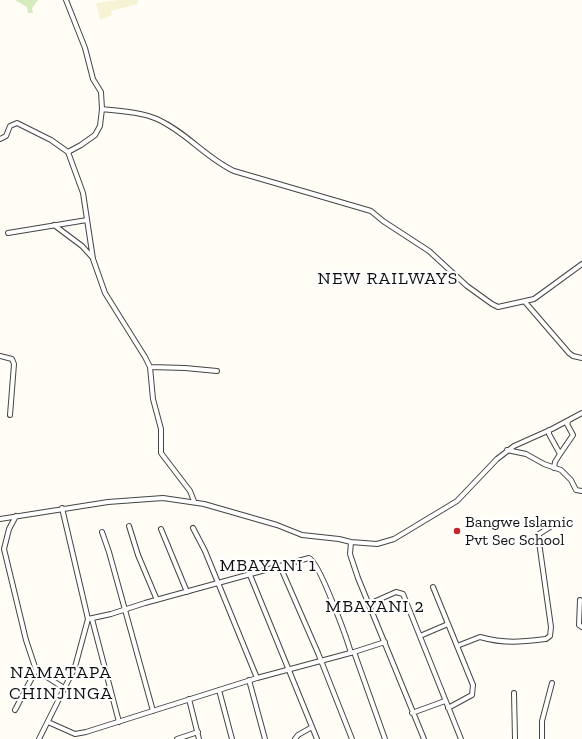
<!DOCTYPE html>
<style>
body{margin:0}
canvas{display:block;background:#fffdf5}
</style>
<canvas width="582" height="739"></canvas>
<script>
const ctx = document.querySelector('canvas').getContext('2d');
ctx.lineJoin = 'round';
function fill(path, color) { ctx.fillStyle = color; ctx.fill(path, 'evenodd'); }
function stroke(path, color, width, dash) { ctx.strokeStyle = color; ctx.lineWidth = width; ctx.lineCap = dash ? 'butt' : 'round'; ctx.setLineDash(dash || []); ctx.stroke(path); }
function drawText(font, color, halo, rows, align = 'center') {
  ctx.font = font + ' "Zilla Slab",serif'; ctx.lineWidth = 4; ctx.setLineDash([]); ctx.textBaseline = 'middle'; ctx.strokeStyle = halo; ctx.fillStyle = color; for (const [text, x, y, turn = 0] of rows) {
    ctx.save(); ctx.translate(x, y); ctx.rotate((+turn || 0) * Math.PI / 180); ctx.textAlign = isNaN(turn) ? turn : align; if (halo) ctx.strokeText(text, 0, 0); ctx.fillText(text, 0, 0); ctx.restore();
  }
}
fill(new Path2D(`
 M118 0H138V4L111 11 112 15 100 20 96 3Z`), '#f6f3d4');
fill(new Path2D(`
 M15 0H38L32 8 33 13H28L27 7Z`), '#d5ebbd');
const minor = new Path2D(`
 M66 0 85 48 93 79 101 92 102 109 100 126 95 135 81 145 68 152
 M102 109C120 111 141 112 157 119 186 132 206 158 234 171L371 211 383 221 429 251 467 286 492 304 498 307 534 299 582 264
 M0 139 6 136 10 126 17 123 51 140 68 152 83 193 93 259 105 293 145 357 150 367 153 399 161 429V453L190 491 194 501
 M54 225 82 246 92 257
 M8 233 87 220
 M525 302 569 353 573 356 582 358
 M0 356 12 359 14 364 10 415
 M150 367 185 368 217 371
 M549 430V434L560 454 555 462 554 468
 M507 450 526 454 544 464 561 470 571 480 576 490 582 491
 M560 454 573 435 567 424 569 420
 M16 516 9 529 4 549 26 640 36 670 64 688
 M0 519 108 502 163 498 204 504 277 525 302 535 339 539 351 542 377 544 394 539 457 501 497 459 514 446 552 429 582 413
 M129 526 138 555 157 600
 M193 528 205 551 257 678
 M161 529 187 592
 M102 532 109 552 153 711
 M351 542 350 554 358 578 424 739
 M280 566 318 653 352 739
 M250 575 317 739
 M433 587 473 685 472 695 448 708
 M580 600 579 625 582 627
 M369 604 396 592 403 594 461 739
 M88 619 111 614 145 603 309 558C319 561 347 639 351 653
 M92 619 119 722
 M420 636 448 624
 M457 646 480 637C505 644 521 642 546 639L550 636 551 627 539 542V534L550 527
 M354 652 385 739
 M249 680 265 739
 M219 690 232 739
 M514 693 515 739
 M189 699 199 739
 M15 710 36 670
 M412 713 445 701
 M48 722 75 734 86 732 257 678 354 652 385 642
 M39 739 75 667 88 619 62 508
 M177 739 198 732
 M295 739 298 735 312 727
 M542 739V721L552 683`);
stroke(minor, '#444', 6);
stroke(minor, '#fff', 4);
for (const [x, y, r, color] of [
 [457,531,4,"#c4262e"]
]) { const dot = new Path2D(); dot.arc(x, y, r, 0, 2 * Math.PI); ctx.fillStyle = color; ctx.fill(dot); stroke(dot, '#fff', 1.5); }
drawText('16px', '#111', '#fff', [
 ["Bangwe Islamic",465,522],
 ["Pvt Sec School",465,540]
], 'left');
ctx.letterSpacing = '1px';
drawText('18px', '#111', '#fff', [
 ["NEW RAILWAYS",388,279],
 ["MBAYANI 1",268,566],
 ["MBAYANI 2",375,607],
 ["NAMATAPA",61,673],
 ["CHINJINGA",61,694]
]);
ctx.letterSpacing = '0px';
</script>
